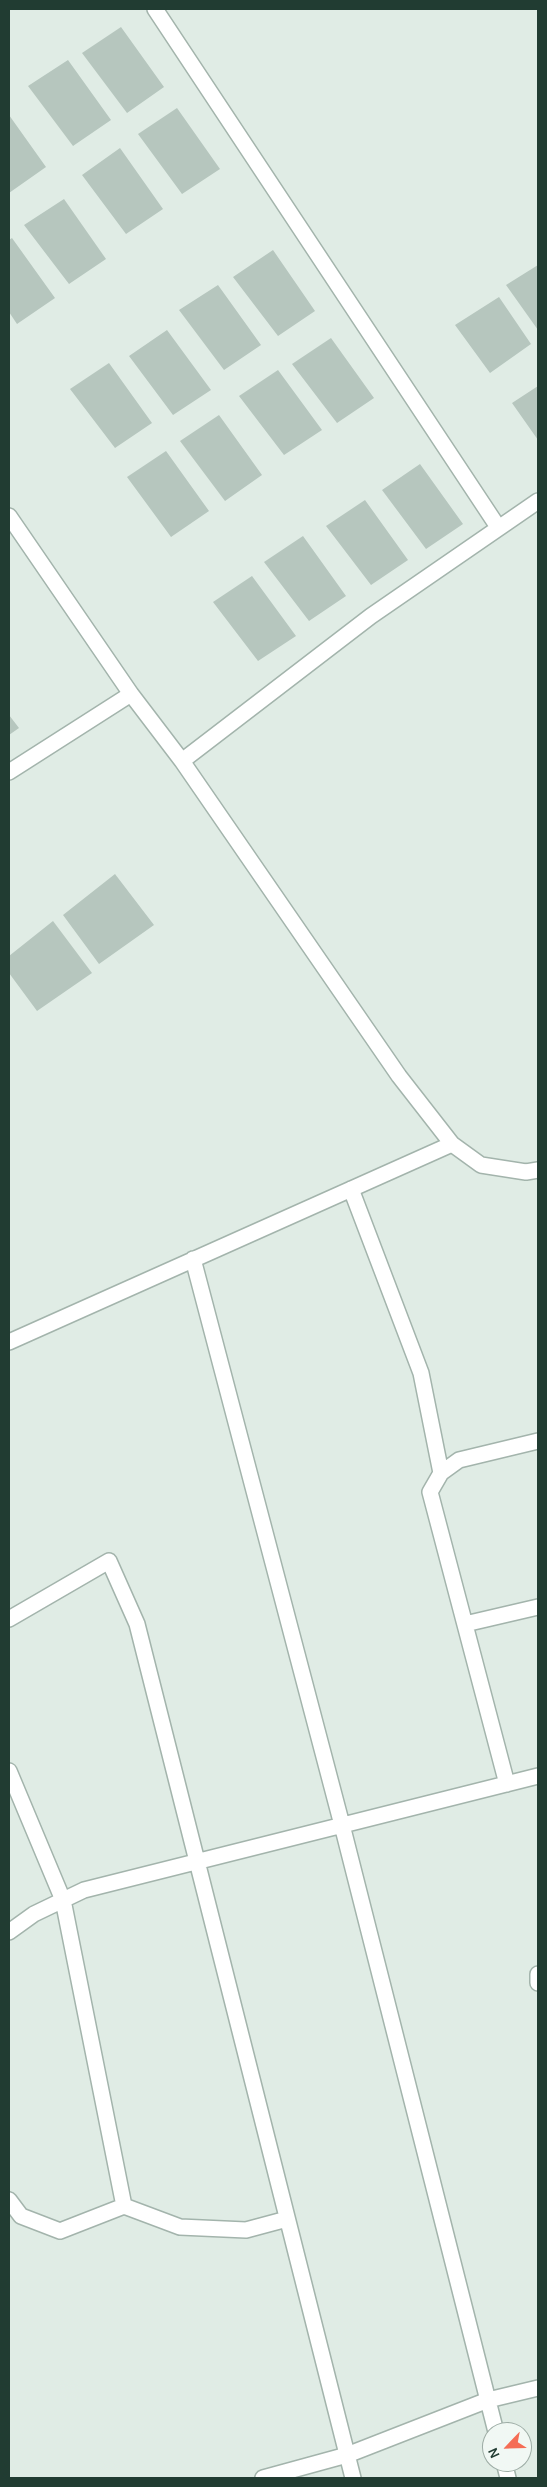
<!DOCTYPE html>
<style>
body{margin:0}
#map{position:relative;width:547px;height:2487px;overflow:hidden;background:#e0ece5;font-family:Karla,sans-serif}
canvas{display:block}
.frame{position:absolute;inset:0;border:10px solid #213c32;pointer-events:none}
.north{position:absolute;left:482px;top:2422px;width:50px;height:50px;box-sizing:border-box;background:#f1f8f4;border:1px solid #9eada6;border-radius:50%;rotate:246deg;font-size:14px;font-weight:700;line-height:20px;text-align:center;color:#213c32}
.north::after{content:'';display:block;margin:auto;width:18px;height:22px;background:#f56d55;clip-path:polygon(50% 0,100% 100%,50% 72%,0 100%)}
</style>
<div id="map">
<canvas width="547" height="2487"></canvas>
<div class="frame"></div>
<div class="north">N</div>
</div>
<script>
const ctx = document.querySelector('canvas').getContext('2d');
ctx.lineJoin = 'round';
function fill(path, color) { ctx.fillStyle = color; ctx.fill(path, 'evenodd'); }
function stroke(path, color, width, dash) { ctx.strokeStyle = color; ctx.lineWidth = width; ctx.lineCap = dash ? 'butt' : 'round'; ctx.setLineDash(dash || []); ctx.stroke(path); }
fill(new Path2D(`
 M121 27 164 87 127 113 82 53Z
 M68 60 111 120 73 146 28 86Z
 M177 108 220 169 182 194 138 134Z
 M9 115 46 167 9 193Z
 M120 148 163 209 126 234 82 175Z
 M64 199 106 259 69 284 24 225Z
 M12 238 55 298 17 324 9 312V240Z
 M273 250 315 311 278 336 233 277Z
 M538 265V330L506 285Z
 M218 285 261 345 224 370 179 310Z
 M499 297 531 344 490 373 455 325Z
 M167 330 211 390 173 415 129 356Z
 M331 338 374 398 337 423 292 364Z
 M109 363 152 423 115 448 70 389Z
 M278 370 322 430 284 455 239 396Z
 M538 386V440L512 403Z
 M219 415 262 475 225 501 180 441Z
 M166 451 209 511 171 537 127 477Z
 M420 464 463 524 426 549 382 490Z
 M365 500 408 560 371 585 326 526Z
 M303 536 346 596 309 621 264 562Z
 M252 576 296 636 258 661 213 602Z
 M9 715 19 728 9 735Z
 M115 874 154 925 99 964 63 915Z
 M53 921 92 973 37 1011 9 973V956Z`), '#b6c6be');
const minor = new Path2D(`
 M155 9 498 527
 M9 516 131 694 182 761 399 1076 452 1144 481 1165 526 1172 538 1170
 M182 761 371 616 538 501
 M9 772 131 694
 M351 1189 421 1373 441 1473
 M193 1259 342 1825 496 2432
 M9 1342 452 1144
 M9 1619 109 1561 137 1624 353 2478
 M465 1624 538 1607
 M9 1771 63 1900 124 2206
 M507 1784 430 1492 441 1473 459 1460 538 1441
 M9 1932 34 1914 84 1890 538 1776
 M538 1974V1983
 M9 2200 21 2216 60 2231 124 2206 180 2227 246 2230 287 2219
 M504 2462 508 2478
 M263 2478 347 2455 488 2400 538 2388`);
stroke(minor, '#a3b4ac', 18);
stroke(minor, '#fff', 15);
</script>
